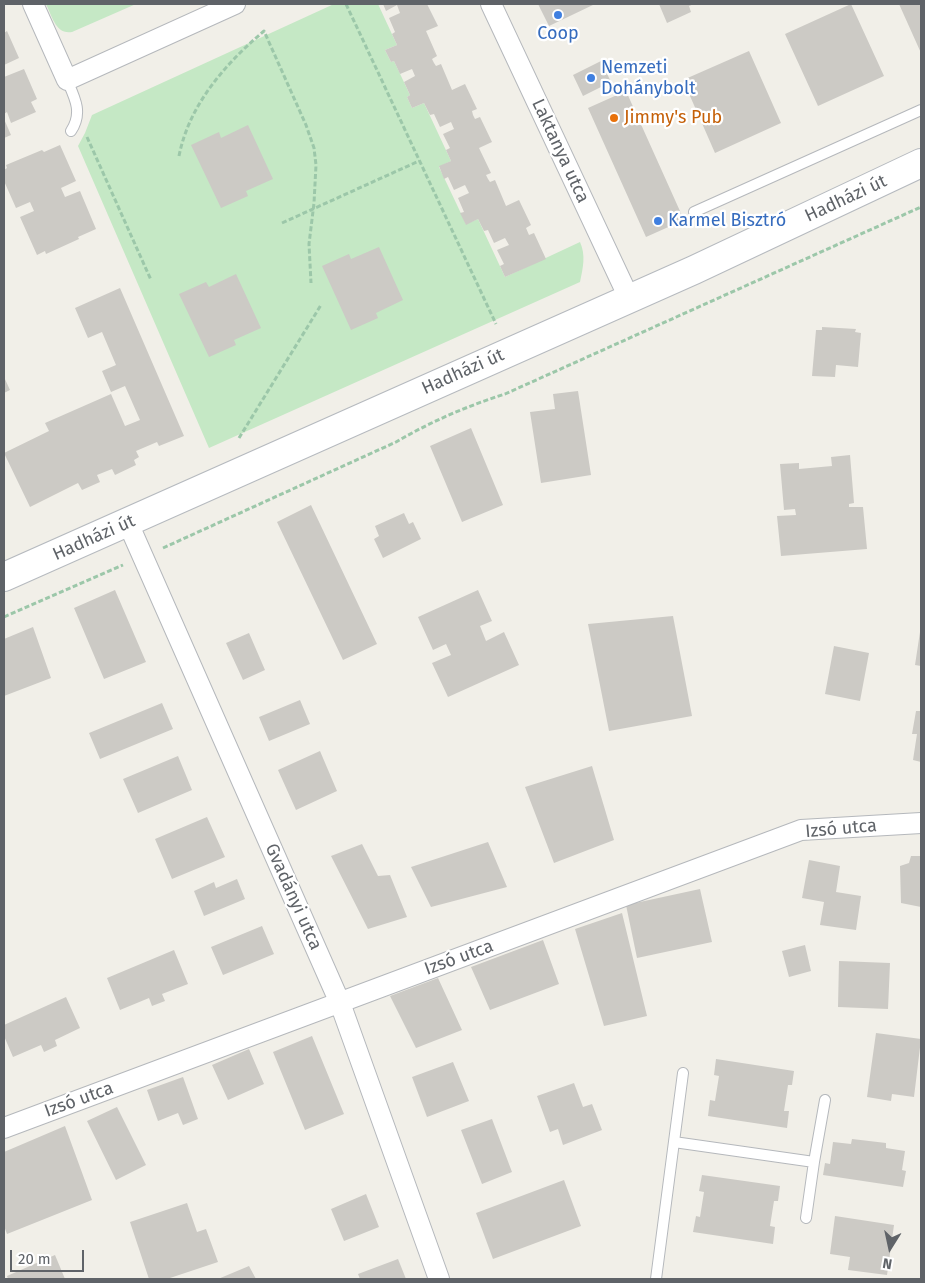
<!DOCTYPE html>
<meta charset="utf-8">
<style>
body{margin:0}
#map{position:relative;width:925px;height:1283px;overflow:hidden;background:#f1efe8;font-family:"Fira Sans",sans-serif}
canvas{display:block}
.frame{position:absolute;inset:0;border:5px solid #5f6368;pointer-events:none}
.north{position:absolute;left:865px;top:1223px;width:50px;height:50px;-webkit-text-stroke:4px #fff;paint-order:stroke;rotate:190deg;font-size:14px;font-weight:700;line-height:20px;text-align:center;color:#5f6368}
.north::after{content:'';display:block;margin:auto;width:18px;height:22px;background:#5f6368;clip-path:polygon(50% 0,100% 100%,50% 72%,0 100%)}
.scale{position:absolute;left:10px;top:1250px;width:74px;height:22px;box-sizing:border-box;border:2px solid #5f6368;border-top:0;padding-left:6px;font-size:15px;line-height:18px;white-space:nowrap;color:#5f6368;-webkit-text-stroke:4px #fff;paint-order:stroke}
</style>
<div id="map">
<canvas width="925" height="1283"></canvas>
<div class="frame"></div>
<div class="north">N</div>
<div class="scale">20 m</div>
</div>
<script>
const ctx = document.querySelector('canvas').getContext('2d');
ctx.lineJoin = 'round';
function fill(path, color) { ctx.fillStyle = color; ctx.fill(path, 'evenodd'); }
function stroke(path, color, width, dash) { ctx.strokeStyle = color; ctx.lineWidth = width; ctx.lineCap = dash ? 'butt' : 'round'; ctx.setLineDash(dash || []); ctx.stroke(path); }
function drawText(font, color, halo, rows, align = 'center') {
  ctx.font = font + ' "Fira Sans",sans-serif'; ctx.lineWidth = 4.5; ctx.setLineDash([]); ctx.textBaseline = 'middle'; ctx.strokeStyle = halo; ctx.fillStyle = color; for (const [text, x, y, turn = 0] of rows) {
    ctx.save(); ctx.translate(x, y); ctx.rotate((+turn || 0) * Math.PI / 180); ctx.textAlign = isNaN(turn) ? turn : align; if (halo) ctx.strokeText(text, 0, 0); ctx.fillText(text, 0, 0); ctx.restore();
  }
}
fill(new Path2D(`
 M46 4H136L72 32C56 35 52 16 46 4Z
 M334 4H378L397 45 385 50 391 62 394 61 410 95 407 97 412 108 424 103 451 161 439 167 466 224 478 219 505 277 580 242C586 255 583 268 580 282L209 448 78 146 85 133 92 115Z`), '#c5e8c5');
fill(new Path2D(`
 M383 4H427L438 26 426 31 437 56 432 59 434 63 436 66 441 64 452 90 465 84 477 109 472 111 473 115 475 119 480 117 492 142 479 148 491 173 486 175 488 179 490 182 495 180 506 206 519 200 531 225 526 228 529 235 534 233 546 259 505 277 500 266 504 264 497 250 509 245 505 238 494 243 488 230 484 231 478 219 466 225 460 213 464 212 458 198 469 193 465 185 454 190 448 177 444 179 439 166 451 161 446 150 450 148 443 134 454 129 451 122 440 127 434 114 430 115 424 103 412 108 407 97 410 95 404 82 415 76 412 69 400 74 394 61 391 62 385 50 397 45 392 34 395 32 389 18 400 13 397 5 386 11Z
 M538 4H595L549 26Z
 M659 4H694L689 6 691 12 667 23Z
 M851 4 884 76 818 106 785 34Z
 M899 4H921V53Z
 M7 31 19 58 4 65V33Z
 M749 51 781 123 715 153 683 80Z
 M601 61 611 82 583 96 573 75Z
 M24 69 37 99 31 102 36 112 11 123 7 112 4 114V77Z
 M626 91 684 220 646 237 588 108Z
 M4 119 11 135 4 138Z
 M248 125 273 179 246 191 248 196 221 208 191 145 219 132 221 138Z
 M60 145 76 181 61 188 65 197 80 191 96 229 78 237 79 239 46 254 45 251 37 255 20 217 34 211 30 202 16 208 4 181V170L7 168 6 165 42 150 44 152Z
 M379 247 403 300 376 313 378 318 351 330 322 266 349 254 351 259Z
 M236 274 261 328 234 340 236 345 209 357 179 294 206 282 209 287Z
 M120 288 184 436 159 446 157 442 136 451 139 457 134 460 136 465 115 475 112 469 97 475 100 482 82 490 78 483 30 507 4 453 49 431 45 423 111 394 125 426 140 420 125 386 111 392 102 371 116 365 102 332 88 338 75 308Z
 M822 327 856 329 855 332 861 333 858 367 836 365 835 377 812 376 816 330H822Z
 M4 377 10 390 4 393Z
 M578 391 591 475 541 483 530 412 555 409 553 394Z
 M471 428 503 505 462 522 430 446Z
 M850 455 854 503 849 504V507H863L867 549 781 556 777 516 796 515 795 509 784 510 780 464 799 463V469L832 466 831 457Z
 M311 505 377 644 343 660 277 522Z
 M404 513 409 524 413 522 421 539 383 558 374 539 379 536 375 526Z
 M115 590 146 662 104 679 74 608Z
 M478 590 492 621 480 626 486 641 504 632 519 665 448 697 432 663 451 655 446 644 433 650 418 617Z
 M673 616 692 716 609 731 588 624Z
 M33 627 51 678 4 696V639Z
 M920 632H921V666L915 665Z
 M249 633 265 670 243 680 226 643Z
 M834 646 869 653 860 701 825 694Z
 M300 700 310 724 269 741 259 717Z
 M162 703 173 729 100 759 89 733Z
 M916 711H921V762L913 760 917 734H912Z
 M320 751 337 791 296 810 278 770Z
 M178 756 192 790 138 813 123 779Z
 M592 766 614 840 554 863 525 787Z
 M207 817 225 857 172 879 155 839Z
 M488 842 507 887 431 907 411 867Z
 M362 844 378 876 390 875 407 917 368 929 331 856Z
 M911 856H921V907L901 903 900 866 909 863Z
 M809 860 840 866 836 892 861 896 856 930 820 925 824 902 802 898Z
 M237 879 245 899 204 916 194 891 214 882 216 888Z
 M700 889 712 942 637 958 626 905Z
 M622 913 647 1016 604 1026 575 929Z
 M262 926 274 954 223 975 211 947Z
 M543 940 559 984 490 1010 471 967Z
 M805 945 811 971 789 977 782 951Z
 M174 950 188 984 162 994 165 1001 152 1006 149 998 120 1010 107 978Z
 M839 961 890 963 888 1009 838 1007Z
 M438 978 462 1030 416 1048 390 996Z
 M66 997 80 1028 55 1040 57 1046 44 1052 41 1045 13 1057 4 1036V1025Z
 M876 1033 921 1039 914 1097 892 1094 891 1101 867 1097Z
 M312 1036 344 1114 305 1130 273 1052Z
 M249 1049 264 1084 228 1100 212 1065Z
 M716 1059 794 1071 792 1085H788L784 1111H789L787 1128 708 1116 710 1100 715 1101 719 1076 714 1075Z
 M453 1062 469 1101 427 1117 412 1077Z
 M183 1077 198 1119 183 1125 178 1113 158 1121 147 1090Z
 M574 1083 583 1107 592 1104 602 1130 563 1145 558 1129 550 1132 537 1096Z
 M117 1107 146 1165 116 1180 87 1121Z
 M492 1119 512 1172 482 1184 461 1130Z
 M65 1126 92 1200 7 1234 4 1226V1152Z
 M852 1139 886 1143V1148L905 1151 902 1170 906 1171 903 1187 823 1175 825 1163 830 1164 833 1142 851 1144Z
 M702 1175 780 1186 778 1201H774L770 1226 775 1227 773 1244 693 1232 696 1216 700 1217 704 1192 699 1191Z
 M564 1180 581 1226 493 1259 476 1213Z
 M366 1194 379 1227 344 1241 331 1209Z
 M187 1203 197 1232 206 1229 218 1262 167 1279H149L130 1222Z
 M835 1216 894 1225 887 1275 848 1270 850 1257 830 1254Z
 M55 1255 65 1279H8L7 1276Z
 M398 1259 406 1279H360L358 1274Z
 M249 1266 256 1279H218Z`), '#cccac5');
const lane = new Path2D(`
 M67 80C75 98 83 113 71 131
 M694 212 921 110
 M674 1142 814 1162 806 1218
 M814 1162 825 1100
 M656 1279 683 1073`);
const street = new Path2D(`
 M33 4 67 80 235 4
 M491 4 629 298
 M128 523 340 1003 439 1279
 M4 1128 801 830 921 823`);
const secondary = new Path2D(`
 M4 577 694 270 921 163`);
stroke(lane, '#b5b8bc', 12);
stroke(street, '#b5b8bc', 22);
stroke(secondary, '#b6babf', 30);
stroke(new Path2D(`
 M346 4 496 324
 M87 137 151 280
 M179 156C189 105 225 64 264 31L306 125 314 148 316 165 314 203 309 244 311 283
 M282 223 419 161
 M239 438 321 305
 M163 548 396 442C430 422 467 406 505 394L921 207
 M4 617 123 565`), '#9cc7a9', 3, [5, 2.5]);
stroke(lane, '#fff', 10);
stroke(street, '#fff', 20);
stroke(secondary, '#fff', 28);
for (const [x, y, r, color] of [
 [558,15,5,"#3f7fe0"],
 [591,78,5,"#3f7fe0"],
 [614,118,5,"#e8710a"],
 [658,221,5,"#3f7fe0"]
]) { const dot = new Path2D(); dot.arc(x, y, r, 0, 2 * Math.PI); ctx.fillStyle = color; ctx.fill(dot); stroke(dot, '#fff', 2); }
drawText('18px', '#366cbe', '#fff', [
 ["Coop",558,34,"center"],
 ["Nemzeti",601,68],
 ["Dohánybolt",601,89],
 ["Karmel Bisztró",668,221]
], 'left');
drawText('18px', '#c56008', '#fff', [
 ["Jimmy's Pub",624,118]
], 'left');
drawText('18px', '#5f6368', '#fff', [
 ["Laktanya utca",560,151,65],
 ["Hadházi út",846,199,-25],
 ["Hadházi út",463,372,-24],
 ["Hadházi út",94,538,-24],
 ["Izsó utca",841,829,-5],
 ["Gvadányi utca",293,897,66],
 ["Izsó utca",459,958,-20],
 ["Izsó utca",79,1100,-20]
]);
</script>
